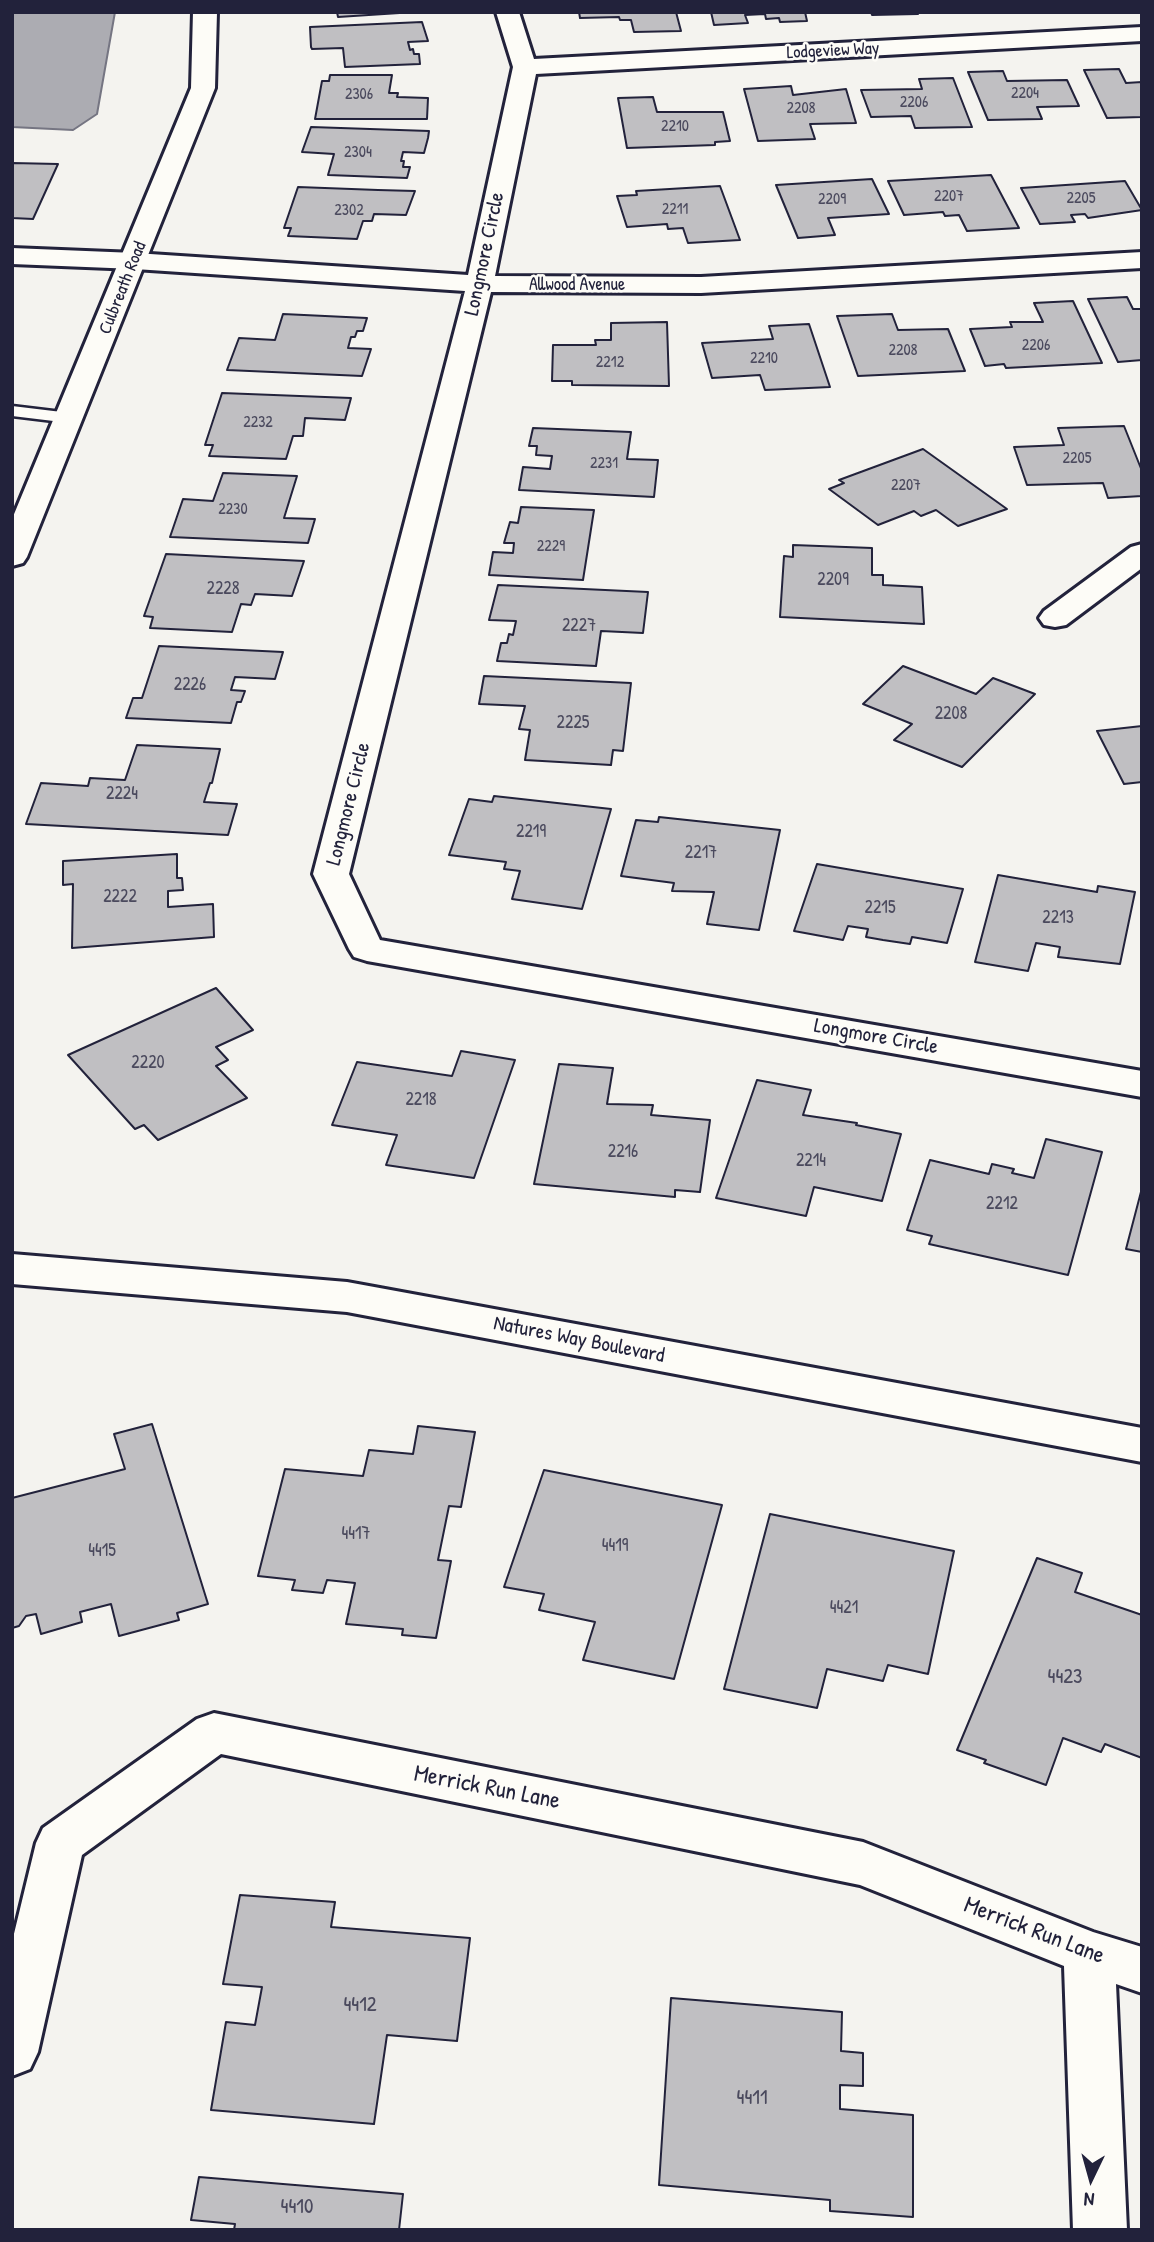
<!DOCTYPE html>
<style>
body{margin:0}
#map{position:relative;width:1154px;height:2242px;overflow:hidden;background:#f4f3ef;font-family:"Patrick Hand",sans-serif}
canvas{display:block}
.frame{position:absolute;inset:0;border:14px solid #22223b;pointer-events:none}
.north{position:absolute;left:1056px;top:2144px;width:70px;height:70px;-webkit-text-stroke:5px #fdfcf7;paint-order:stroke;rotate:185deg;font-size:19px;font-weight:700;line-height:28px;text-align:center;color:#22223b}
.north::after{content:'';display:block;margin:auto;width:24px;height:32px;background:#22223b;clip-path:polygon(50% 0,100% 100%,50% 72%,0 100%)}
</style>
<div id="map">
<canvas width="1154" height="2242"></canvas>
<div class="frame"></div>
<div class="north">N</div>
</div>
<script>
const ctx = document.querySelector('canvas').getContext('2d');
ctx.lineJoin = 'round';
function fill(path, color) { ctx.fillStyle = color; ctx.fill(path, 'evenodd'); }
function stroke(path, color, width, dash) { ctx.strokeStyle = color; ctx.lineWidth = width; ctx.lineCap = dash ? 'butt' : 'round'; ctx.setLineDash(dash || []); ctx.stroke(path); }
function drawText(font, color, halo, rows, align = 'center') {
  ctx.font = font + ' "Patrick Hand",sans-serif'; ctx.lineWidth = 5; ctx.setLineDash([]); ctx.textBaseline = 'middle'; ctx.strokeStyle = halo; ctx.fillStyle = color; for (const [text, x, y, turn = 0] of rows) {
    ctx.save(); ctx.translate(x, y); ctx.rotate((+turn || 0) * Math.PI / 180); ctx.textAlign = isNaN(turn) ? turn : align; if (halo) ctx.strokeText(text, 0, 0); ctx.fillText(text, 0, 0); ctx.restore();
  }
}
const water = new Path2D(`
 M12 12H115L97 114 73 130 12 127Z`);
fill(water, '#acacb2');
stroke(water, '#757582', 2);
const building = new Path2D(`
 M337 12H415L338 17Z
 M579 12H676L681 31 634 32 631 20H620L619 17 580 18Z
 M711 12H805L807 21 780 22 779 18 766 19 765 14 745 15 748 23 714 25Z
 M871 12H917L918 14 872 15Z
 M422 22 428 41 408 42 410 50 413 49 414 54H419L420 64 345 67 343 48 312 49 311 47 310 27Z
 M1119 69 1126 83 1142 82V117L1107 118 1084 70Z
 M1003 71 1007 81 1067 80 1079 106 1037 107 1042 119 988 120 968 72Z
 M330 75H392L389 93H398L397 97 428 98 427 119H315L322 81H329Z
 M953 78 972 127 915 128 911 116 871 117 861 90 922 89 919 79Z
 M791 86 793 95 846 89 856 123 810 124 815 139 758 141 744 89Z
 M653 97 657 112H723L730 141 715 142V145L627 148 618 98Z
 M311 127 429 131 428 138 424 153 403 152 401 161H404L403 167H410L407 178 328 175 334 154 302 152Z
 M12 163 58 164 33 219 12 218Z
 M991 175 1019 228 967 231 959 215 945 216 943 212 904 215 888 181Z
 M872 179 889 214 828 218 835 235 798 238 776 185Z
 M1125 181 1142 210 1088 218 1085 214 1071 215 1075 222 1040 224 1021 188Z
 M720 186 740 240 688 243 683 228 668 229 667 224 627 227 617 196 637 195 636 191Z
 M298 187 378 190 415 191 406 215 374 214 372 221H363L357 239 288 236 291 228H284Z
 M1127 297 1133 309H1142V360L1118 362 1088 299Z
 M1073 301 1102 363 1006 368 1004 364 985 366 970 329 1012 327 1010 322H1043L1034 303Z
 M283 314 367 318 363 331H357L355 337H351L348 348 371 349 362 376 227 370 239 338 275 340Z
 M892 314 898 330 948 329 965 371 858 376 837 316Z
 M667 322 669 386 572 385V381H552L553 345H596L595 340H611V323Z
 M809 324 830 387 765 390 760 375 712 378 702 343 773 339 769 326Z
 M222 393 351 398 345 420 305 418 303 436H293L286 459 209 456 213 445H205Z
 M1124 426 1142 471V496L1108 498 1103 483 1027 485 1014 447 1064 445 1058 428Z
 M533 428 631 432 627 459 658 460 654 497 519 490 523 467 550 469 552 456 536 455 537 446H529Z
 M923 449 1007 509 958 526 936 510 921 516 914 511 878 525 829 489 844 483 839 480Z
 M223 473 297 476 284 518 315 519 308 543 170 537 183 499 213 501Z
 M521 507 594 510 583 580 489 575 493 552 513 553 514 543H504L510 522 518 523Z
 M793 545 872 548V575H883V585L922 587 924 624 780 617 784 556 793 557Z
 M166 554 304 561 292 596 255 594 251 605 241 604 232 632 150 628 153 617 144 616Z
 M498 585 648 592 643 633 601 631 596 666 497 661 501 643H507L509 634 513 635 516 621 489 620Z
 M159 646 283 652 275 679 235 677 231 690 245 691 241 702H237L231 723 126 718 133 698H142Z
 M903 666 976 694 993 678 1035 694 962 767 894 740 912 724 863 704Z
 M484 676 631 683 623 751 613 750 611 765 525 760 530 730 519 729 525 706 479 704Z
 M1142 726V782L1124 784 1097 731Z
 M137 745 220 749 212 783H210L204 802 237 804 228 835 26 824 41 783 88 786 90 778 125 780Z
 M494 796 611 809 582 909 512 899 520 871 504 869 506 862 449 855 469 799 492 802Z
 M659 817 780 830 759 930 707 924 714 892 672 891 674 883 621 876 636 820 658 822Z
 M177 854V878H182L183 890 168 891V907L213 904 214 937 72 948 73 884 63 885V861Z
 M817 864 963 889 947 943 912 937 910 944 883 940 866 937 868 929 848 926 843 940 794 931Z
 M998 875 1097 892 1098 886 1135 892 1120 964 1058 957 1060 947 1036 943 1028 971 975 962Z
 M216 988 253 1030 216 1047 228 1060 216 1066 247 1098 158 1140 144 1125 135 1129 68 1055Z
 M461 1051 515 1060 474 1178 386 1165 397 1135 332 1125 357 1062 452 1076Z
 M559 1064 613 1068 607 1104 653 1105 651 1115 710 1120 700 1192 675 1190V1197L534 1184Z
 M757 1080 811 1090 803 1115 857 1123 856 1125 901 1134 882 1201 814 1187 806 1216 716 1198Z
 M1046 1139 1102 1152 1068 1275 929 1244 932 1236 907 1230 930 1160 989 1174 992 1164 1014 1169 1012 1173 1034 1178Z
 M1142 1188V1252L1126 1249Z
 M152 1424 208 1604 177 1613 179 1620 119 1636 111 1604 80 1612 82 1622 41 1634 36 1614 26 1616 19 1626 12 1628V1498L125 1469 114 1434Z
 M418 1426 475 1432 461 1507 449 1506 438 1560 451 1561 436 1638 402 1635 403 1629 346 1624 355 1583 327 1580 323 1593 292 1590 295 1580 258 1576 285 1469 363 1476 369 1450 413 1454Z
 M544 1470 722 1505 674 1679 583 1660 595 1622 539 1610 544 1594 504 1587Z
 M770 1514 954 1551 928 1674 888 1665 883 1681 827 1669 817 1708 724 1689Z
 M1037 1558 1082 1573 1075 1592 1142 1615V1758L1105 1744 1101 1752 1063 1738 1046 1785 984 1763 986 1760 957 1750Z
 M240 1895 335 1902 331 1927 470 1938 457 2041 387 2035 374 2124 211 2110 226 2022 255 2025 262 1987 223 1984Z
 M671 1998 842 2012 841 2051 863 2053V2086L840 2085V2109L913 2115V2217L830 2211V2200L659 2185Z
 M199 2177 403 2194 399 2230H234L235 2224 191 2220Z`);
fill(building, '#c0bfc2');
stroke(building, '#22223b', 2);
const service = new Path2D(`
 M12 406 70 413 78 418 70 423 12 416Z`);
const minor = new Path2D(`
 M496 12H519L534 59 1142 27V41L536 74 495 276 701 277 1142 252V268L701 293 491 292 349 874 380 940 1142 1071V1097L367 961 354 957 349 949 313 874 465 291 135 269 12 264V248L135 253 468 275 513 67Z
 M1142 544V568L1066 625 1055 627 1044 625 1039 618 1044 611 1131 547Z
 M214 1713 863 1842 1093 1932 1142 1947V1993L1116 1984 1127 2230H1073L1064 1966 860 1885 221 1754 82 1855 38 2052 30 2069 12 2076V1942L36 1843 43 1828 197 1719Z`);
const tertiary = new Path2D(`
 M193 12H217L215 88 27 557 23 563 12 566V519L191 88Z
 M12 1254 347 1282 1142 1428V1462L347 1312 12 1284Z`);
stroke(service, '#22223b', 5);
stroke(minor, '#22223b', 6);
stroke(tertiary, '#22223b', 6);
fill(service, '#fdfcf7');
fill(minor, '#fdfcf7');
fill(tertiary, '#fdfcf7');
drawText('16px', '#4a495d', null, [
 ["2204",1025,94],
 ["2306",359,95],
 ["2206",914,103],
 ["2208",801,109],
 ["2210",675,127],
 ["2304",358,153],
 ["2207",949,197],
 ["2205",1081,199],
 ["2209",832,200],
 ["2211",675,210],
 ["2302",349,211],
 ["2206",1036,346],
 ["2208",903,351],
 ["2210",764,359],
 ["2212",610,363],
 ["2232",258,423],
 ["2205",1077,459],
 ["2231",604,464],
 ["2207",906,486],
 ["2230",233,510],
 ["2229",551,547]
]);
drawText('18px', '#22223b', '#fdfcf7', [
 ["Lodgeview Way",833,51,-3],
 ["Allwood Avenue",577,285],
 ["Culbreath Road",123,288,-68]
]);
drawText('18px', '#4a495d', null, [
 ["2209",833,580],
 ["2228",223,589],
 ["2227",579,626],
 ["2226",190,685],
 ["2208",951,714],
 ["2225",573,723],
 ["2224",122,794],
 ["2219",531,832],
 ["2217",701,853],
 ["2222",120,897],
 ["2215",880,908],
 ["2213",1058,918],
 ["2220",148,1063],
 ["2218",421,1100],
 ["2216",623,1152],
 ["2214",811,1161],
 ["2212",1002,1204],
 ["4417",356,1534],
 ["4419",615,1546],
 ["4415",102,1551],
 ["4421",844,1608]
]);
drawText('21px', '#22223b', '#fdfcf7', [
 ["Longmore Circle",485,254,-78],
 ["Longmore Circle",349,804,-76],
 ["Longmore Circle",876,1037,10],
 ["Natures Way Boulevard",579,1340,11]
]);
drawText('21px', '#4a495d', null, [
 ["4423",1065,1677],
 ["4412",360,2005],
 ["4411",752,2098],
 ["4410",297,2207]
]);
drawText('24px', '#22223b', '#fdfcf7', [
 ["Merrick Run Lane",487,1788,11],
 ["Merrick Run Lane",1034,1931,21]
]);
</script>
